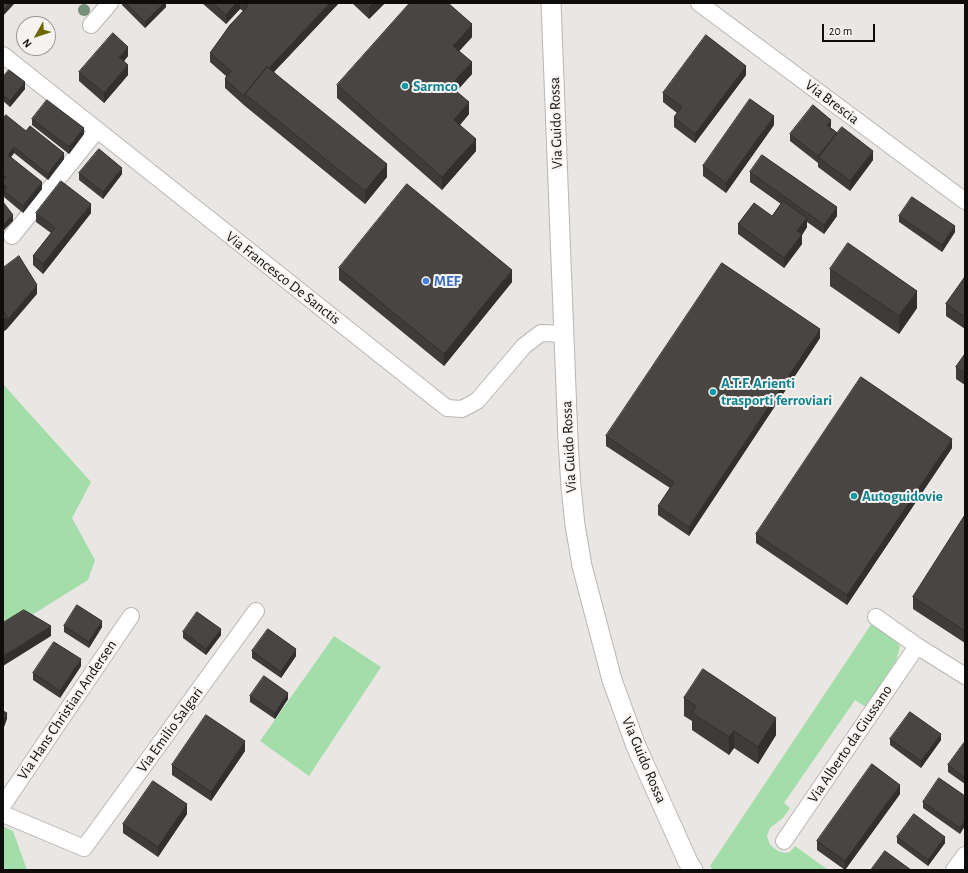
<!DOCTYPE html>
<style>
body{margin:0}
#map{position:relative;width:968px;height:873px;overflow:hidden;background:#eae6e4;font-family:"Alegreya Sans",sans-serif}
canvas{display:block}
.frame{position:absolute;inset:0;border:4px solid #0e0d0c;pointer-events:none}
.north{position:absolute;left:16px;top:16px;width:40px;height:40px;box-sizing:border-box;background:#f7f3f1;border:1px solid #9a9795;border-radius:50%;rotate:231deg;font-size:11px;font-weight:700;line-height:16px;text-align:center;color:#0e0d0c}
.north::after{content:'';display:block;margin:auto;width:14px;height:18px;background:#6f6800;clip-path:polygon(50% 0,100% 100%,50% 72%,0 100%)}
.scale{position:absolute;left:822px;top:24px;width:53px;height:18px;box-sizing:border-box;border:2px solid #0e0d0c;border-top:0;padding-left:5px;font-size:12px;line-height:14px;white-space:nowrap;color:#0e0d0c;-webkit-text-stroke:3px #f7f3f1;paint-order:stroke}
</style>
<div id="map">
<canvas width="968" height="873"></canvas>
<div class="frame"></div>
<div class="north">N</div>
<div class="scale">20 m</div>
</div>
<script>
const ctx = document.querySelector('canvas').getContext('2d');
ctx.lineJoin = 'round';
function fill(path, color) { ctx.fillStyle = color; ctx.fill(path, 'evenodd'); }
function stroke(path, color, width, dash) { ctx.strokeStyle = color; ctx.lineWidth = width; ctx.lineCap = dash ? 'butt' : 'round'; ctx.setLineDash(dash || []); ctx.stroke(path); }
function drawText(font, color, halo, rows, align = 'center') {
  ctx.font = font + ' "Alegreya Sans",sans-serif'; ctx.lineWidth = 4; ctx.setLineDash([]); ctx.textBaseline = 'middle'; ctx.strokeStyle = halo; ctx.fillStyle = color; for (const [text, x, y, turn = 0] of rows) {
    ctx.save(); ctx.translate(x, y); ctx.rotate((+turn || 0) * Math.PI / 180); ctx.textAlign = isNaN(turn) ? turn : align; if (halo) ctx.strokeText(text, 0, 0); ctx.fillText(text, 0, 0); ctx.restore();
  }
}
fill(new Path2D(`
 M3 384 91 482 72 518 95 560 88 580 3 633Z
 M872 623 896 639 900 647 896 661 866 707 855 700 784 803 790 808 783 818 770 828 767 836 770 845 778 851 785 853 790 852 795 846 828 870H713L710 866Z
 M334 636 381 667 309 776 260 741Z
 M3 826 13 831 27 870H3Z`), '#a3ddaa');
const minor = new Path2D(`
 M699 3 965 201
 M91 25 110 3
 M3 55 447 408 462 409 477 401 524 346 541 333 564 334
 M12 236 97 130
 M876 617 917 646 965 676
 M3 805 131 616
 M3 814 84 848 256 611
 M784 841 917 646
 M954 870 965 855`);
const tertiary = new Path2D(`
 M551 3 568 440 571 487 575 525 582 566 612 680 636 746 688 862 693 870`);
stroke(minor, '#b9b6b4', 18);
stroke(tertiary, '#b9b6b4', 21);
stroke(minor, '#fff', 16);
stroke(tertiary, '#fff', 19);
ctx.fillStyle = '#759079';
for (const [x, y] of [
 [84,10]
]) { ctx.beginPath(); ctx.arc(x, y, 6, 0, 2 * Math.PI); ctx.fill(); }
fill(new Path2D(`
 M122 3H166V7L145 28 122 5Z
 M202 3H339L274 72 387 177 365 204 245 106 225 88V79L226 76 210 62V53L243 11 240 9 226 24Z
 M352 3H385L369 19Z
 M472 37 459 51 472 74 457 91 469 114 460 125 476 151 442 190 337 98V85Z
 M128 56 124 61 128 75 104 103 79 81V72Z
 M746 75 695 143 674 127V117L677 113 663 102V93Z
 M3 77 25 89 10 107 3 101Z
 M3 119 26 131 64 159 48 180 14 153 11 157 42 189 23 213 4 197V191L3 190Z
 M32 119 84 134 69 154 32 125Z
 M774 125 726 193 703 176V166Z
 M831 126 830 127 873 160 850 191 818 167V163L790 141V134Z
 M750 172 837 216 824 234 807 222V227L802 235V244L784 268 738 234V224L772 216 781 204 750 182Z
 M79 173 122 174 103 199 79 180Z
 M36 213H91L43 274 33 265V256L51 233 36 222Z
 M899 216 955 232 942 252 899 222Z
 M339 268 512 282 444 366 339 280Z
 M830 269 917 308 899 334 830 286Z
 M965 277V329L946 316V304Z
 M820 338 689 536 658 515V506L670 488 606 446V436Z
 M965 354V385L956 379V367Z
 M952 448 847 605 756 543V534Z
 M965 515V643L913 609V597Z
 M64 626 102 627 89 648 64 632Z
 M183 632 221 635 206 655 183 638Z
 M252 651 296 656 281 678 252 658Z
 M81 666 60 698 33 680V673Z
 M250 696 288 699 275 719 250 702Z
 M684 698 776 735 758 764 734 748 729 755 692 730V721L684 716Z
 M890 739 941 740 921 768 890 745Z
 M965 744V784L948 772V765Z
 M245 751 211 801 172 775V765Z
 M900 794 845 870 817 850V841Z
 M965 796 960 834 923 808V802Z
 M187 814 158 857 123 833V824Z
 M897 837 945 843 928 866 897 843Z`), '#3e3b3a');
fill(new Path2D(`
 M9 3H15L3 16V10Z
 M164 3H166V7L145 28V22Z
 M236 3H240V9L226 24V15Z
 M330 3H339L267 79V70Z
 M373 3H385L369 19V7Z
 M472 24V37L453 58V46Z
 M128 47V56L119 67V57Z
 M472 62V74L450 98V86Z
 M128 65V75L104 103V93Z
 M746 66V75L695 143V134Z
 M25 82V89L10 107V101Z
 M469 102V114L454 132V120Z
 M774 116V125L726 193V183Z
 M831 120V126L827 131V125Z
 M84 128V134L69 154V147Z
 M476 139V151L442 190V177Z
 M14 147V153L8 161V155Z
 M873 151V160L850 191V181Z
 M64 153V159L48 180V174Z
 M387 164V177L365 204V191Z
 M122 168V174L103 199V192Z
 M42 182V189L23 213V206Z
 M91 204V213L43 274V264Z
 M837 207V216L824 234V225Z
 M13 215V221L3 231V225Z
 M807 218V227L802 235V244L784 268V258L797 231Z
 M955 226V232L942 252V245Z
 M512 270V282L444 366V354Z
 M37 285V294L7 329V320Z
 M917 291V308L899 334V316Z
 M7 317V329L3 332V319Z
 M820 329V338L689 536V527Z
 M952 439V448L847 605V595Z
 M102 621V627L89 648V642Z
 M51 626V636L3 666V656Z
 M221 629V635L206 655V649Z
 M296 649V656L281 678V672Z
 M81 659V666L60 698V691Z
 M288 693V699L275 719V713Z
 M7 713V719L3 730V723Z
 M776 718V735L758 764V747Z
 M734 731V748L729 755V737Z
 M941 734V740L921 768V761Z
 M245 741V751L211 801V792Z
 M900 785V794L845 870V861Z
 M187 804V814L158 857V847Z
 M965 820V826L960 834V828Z
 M945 837V843L928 866V860Z`), '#32302f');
const building = new Path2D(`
 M3 3H9L3 10Z
 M126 3H164L145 22Z
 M213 3H236L226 15Z
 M244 3H330L269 68 267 67 245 94V97L225 79 231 71 210 53 230 25 248 6Z
 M365 3H373L369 7Z
 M410 3H448L472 24 453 46 472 62 450 86 469 102 454 120 476 139 442 177 337 85Z
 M113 33 128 47 119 57 128 65 104 93 79 72Z
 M706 35 746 66 695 134 674 117 682 107 663 93Z
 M267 67 387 164 365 191 245 94Z
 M9 70 25 82 10 101 3 95V77Z
 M750 99 774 116 726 183 703 166Z
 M47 100 84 128 69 147 32 119Z
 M813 105 831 120 827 125 837 133 819 157 790 134Z
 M6 115 26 131 30 126 64 153 48 174 14 147 8 155 42 182 23 206 4 191 7 187 3 184V180L6 177 3 175V119Z
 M842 127 873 151 850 181 818 157Z
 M99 149 122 168 103 192 79 173Z
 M762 155 837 207 824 225 750 172Z
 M61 181 91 204 43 264 33 256 55 228 36 213Z
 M407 184 512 270 444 354 339 268Z
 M912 197 955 226 942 245 899 216Z
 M783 201 807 218 797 231 802 234 784 258 738 224 754 203 772 216Z
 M3 202 13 215 3 225Z
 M848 243 917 291 899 316 830 269Z
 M19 256 37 285 7 320V317L3 311V268Z
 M722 263 820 329 689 527 658 506 674 482 606 436Z
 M965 277V317L946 304Z
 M3 311 7 317 3 319Z
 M965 354V373L956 367Z
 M861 377 952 439 847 595 756 534Z
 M965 515V631L913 597Z
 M77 605 102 621 89 642 64 626Z
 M24 610 51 626 3 656V623Z
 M197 612 221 629 206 649 183 632Z
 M268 629 296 649 281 672 252 651Z
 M54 642 81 659 60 691 33 673Z
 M703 669 776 718 758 747 734 731 729 737 692 713 696 706 684 698Z
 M264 676 288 693 275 713 250 696Z
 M3 711 7 713 3 723Z
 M910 712 941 734 921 761 890 739Z
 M206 715 245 741 211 792 172 765Z
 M964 743 965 744V778L948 765Z
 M872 764 900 785 845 861 817 841Z
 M939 778 965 796V820L960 828 923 802Z
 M153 781 187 804 158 847 123 824Z
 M914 814 945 837 928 860 897 837Z
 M885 851 911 870H871Z`);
fill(building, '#484543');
stroke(building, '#32302f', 1);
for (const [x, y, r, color] of [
 [405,86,4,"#0f9aa8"],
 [426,281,4,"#3f7fe0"],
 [713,392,4,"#0f9aa8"],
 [854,496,4,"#0f9aa8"]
]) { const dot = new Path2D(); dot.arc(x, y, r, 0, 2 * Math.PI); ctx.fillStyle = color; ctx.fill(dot); stroke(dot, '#f7f3f1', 1.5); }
drawText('bold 15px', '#0d838f', '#f7f3f1', [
 ["Sarmco",413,86],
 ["A.T.F. Arienti",721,383],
 ["trasporti ferroviari",721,400],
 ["Autoguidovie",862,496]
], 'left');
drawText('15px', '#0e0d0c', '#f7f3f1', [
 ["Via Brescia",832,102,37],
 ["Via Guido Rossa",556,123,-92],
 ["Via Francesco De Sanctis",283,278,38],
 ["Via Guido Rossa",569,447,-93],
 ["Via Hans Christian Andersen",67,710,-56],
 ["Via Emilio Salgari",170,730,-54],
 ["Via Alberto da Giussano",850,744,-56],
 ["Via Guido Rossa",644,760,67]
]);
drawText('bold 15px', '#366cbe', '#f7f3f1', [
 ["MEF",434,281]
], 'left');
</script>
